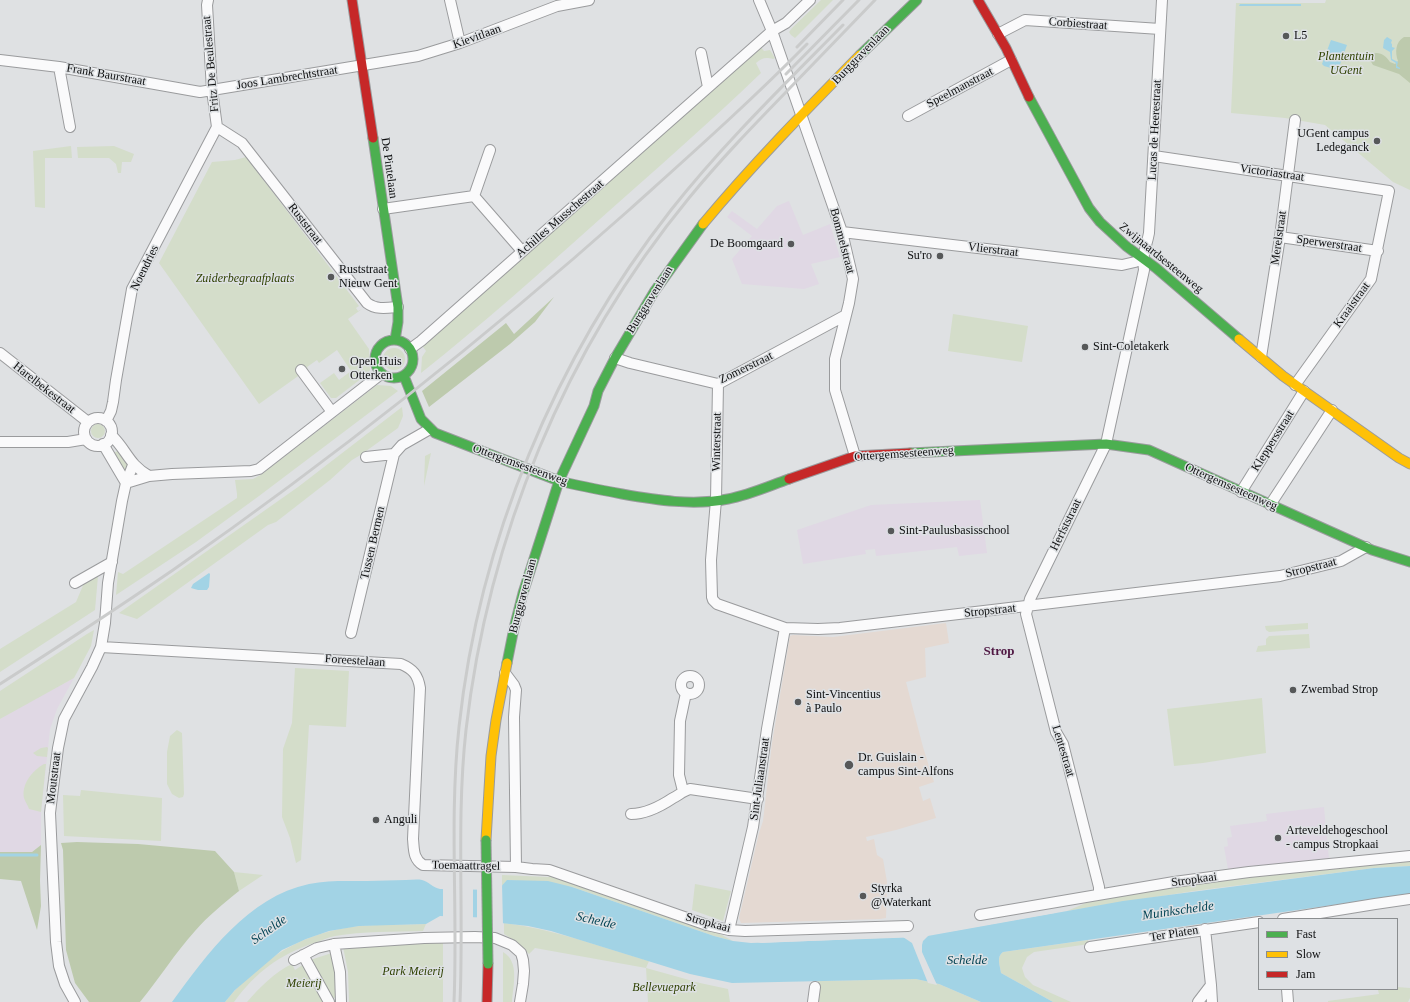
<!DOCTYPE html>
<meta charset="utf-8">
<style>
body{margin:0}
#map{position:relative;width:1410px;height:1002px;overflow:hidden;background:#dfe1e3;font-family:Georgia,serif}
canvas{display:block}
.legend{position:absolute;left:1258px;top:918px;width:140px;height:72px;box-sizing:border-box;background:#dee1e4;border:1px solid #8a8d8f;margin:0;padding:5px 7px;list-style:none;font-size:12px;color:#0d0e0f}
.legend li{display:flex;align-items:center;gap:8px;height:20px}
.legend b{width:20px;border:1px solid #8a8d8f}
</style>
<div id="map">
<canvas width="1410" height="1002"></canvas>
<ul class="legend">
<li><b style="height:5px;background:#4caf50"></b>Fast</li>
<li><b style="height:5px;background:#ffc107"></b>Slow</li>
<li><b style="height:5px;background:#c62828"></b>Jam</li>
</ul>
</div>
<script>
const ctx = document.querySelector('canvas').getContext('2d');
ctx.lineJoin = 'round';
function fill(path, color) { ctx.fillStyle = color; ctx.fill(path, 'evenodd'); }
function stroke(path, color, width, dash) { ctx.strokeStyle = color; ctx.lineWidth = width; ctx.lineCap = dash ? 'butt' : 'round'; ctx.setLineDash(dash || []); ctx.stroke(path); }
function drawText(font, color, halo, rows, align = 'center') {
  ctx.font = font + ' Georgia,serif'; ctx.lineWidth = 3; ctx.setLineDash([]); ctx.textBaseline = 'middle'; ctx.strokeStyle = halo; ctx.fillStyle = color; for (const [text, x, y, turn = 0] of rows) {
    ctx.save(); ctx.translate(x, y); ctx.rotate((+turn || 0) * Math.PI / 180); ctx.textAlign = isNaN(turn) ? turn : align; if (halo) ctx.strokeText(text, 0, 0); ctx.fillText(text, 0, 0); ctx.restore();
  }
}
fill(new Path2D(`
 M789 201 803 235 830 224 840 257 811 264 819 284 804 289 742 284 732 259 752 236 727 217 732 211 757 229 777 206Z
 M980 500 987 553 959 556 957 547 876 556 875 549 865 550 866 554 803 564 797 530 871 505Z
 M74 678 57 709 50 729 41 813V845L32 852H0V719L27 703Z
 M1324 807 1329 859 1228 869 1224 847 1228 846 1227 838 1232 837 1230 826 1267 821 1266 814Z`), '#e0d8e4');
fill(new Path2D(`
 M946 623 949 643 925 648 926 677 906 682 923 747 934 782 919 787 923 801 930 798 936 818 896 830 866 837 867 841 874 839 877 855 883 859 887 882 886 918 880 919 741 923 739 918 759 833 763 821 772 743 790 636 793 635 833 637Z`), '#e4d9d2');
fill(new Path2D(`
 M821 0H833L795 38 791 35 789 32 792 28Z
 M1326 0H1410V190L1393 182 1325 125 1285 118 1231 113 1236 3H1325Z
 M759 45 764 51 770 50 775 58 773 59C765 57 762 58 756 63L761 73C709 123 654 171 600 219 542 271 483 324 421 373L422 357 426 351 421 344Z
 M71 146 72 158H45V208L35 207 33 151Z
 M114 146 134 154 131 162H122L121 173H118L116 164 109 158H78L77 147Z
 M246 157 359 306 356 308 358 311 362 309 348 319 369 349 370 370 366 375 336 398H331L320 383 334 373 339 380 351 371 337 350 319 363 317 360 307 367 308 369 259 404 159 263 212 162 235 160Z
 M953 314 1028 326 1022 362 948 351Z
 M383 359a11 11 0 1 1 22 0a11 11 0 1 1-22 0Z
 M377 385 391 386 398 391 259 496 196 542 116 595 118 572 123 574 237 498V494L235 480 253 479 262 474Z
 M402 407 403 416 398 428 362 454 352 460 330 480 276 522 268 525 137 619 119 613 298 487Z
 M91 431a7 7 0 1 1 14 0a7 7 0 1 1-14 0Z
 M119 450 129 466 126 472 124 471 112 454Z
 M431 453 424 486 425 456Z
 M95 576H98L95 610 0 672V649L76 602 84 583Z
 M1308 623V629L1269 632 1266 630 1265 626Z
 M94 630 91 646 74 678 0 719V691L87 634Z
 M1309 634 1310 648 1256 652 1258 646 1266 645V639L1269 636Z
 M295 668 349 671 346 727 309 725 301 860 296 863 290 838 282 817 283 749 292 723Z
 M1262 698 1266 753 1203 763 1174 766 1167 709Z
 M177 730 182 733 184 794 183 797 179 798 172 794 167 784V752L170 736Z
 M47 747 48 748 47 757 37 756 33 753 41 748Z
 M44 764H46L41 812 29 809C28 805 25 802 24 798 21 784 33 770 44 764Z
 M81 790 162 798 161 841 64 836 63 795 80 796Z
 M1410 861V866L1374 868 1194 891 1067 911 1088 902 1145 892 1267 874Z
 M234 872 263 875 239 891Z
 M502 875 549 877V875L720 934 733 941 714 936 572 887 508 880 502 886Z
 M695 884 731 891 723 921 692 910Z
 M504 923C554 929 601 947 649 961L646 968 700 983 728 989 730 1002H648L646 968 535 948 529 954 517 942 504 934Z
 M426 924 423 931C394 932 363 931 335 936 328 937 321 941 314 943 279 955 256 972 234 1002H225C261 958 303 932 359 926 381 924 404 925 426 924Z
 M1088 940 1089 944 1034 952 1027 957 1022 968 1025 977 1033 985 1071 1002H1053L1001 973C1000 965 996 957 1003 952Z
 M443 941V1002H349L348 972 343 947Z
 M503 952C520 962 513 985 512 1002H503Z
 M332 953C335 964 342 988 335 998L331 997 333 1002H247C259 988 275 972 292 964L295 970 310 960Z
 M916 979 939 984 981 1002H816L818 981Z
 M1397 987 1410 988V998L1408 1002H1328V1001L1379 994 1378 990 1397 989Z`), '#d4ddca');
fill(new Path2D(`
 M1404 37H1410V83L1399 74 1373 65 1370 60 1371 54C1380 51 1385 55 1390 62L1395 64 1398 61C1395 53 1395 42 1404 37Z
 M554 297 535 322 510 344 429 407 422 391 506 323 514 334Z
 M77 842 138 844 215 851 234 872 239 891C224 903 208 916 195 931 175 953 159 979 140 1002H89L75 983 66 950 63 850 61 843Z
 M41 845 40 881 41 906 37 930 21 881 0 879V852H32Z`), '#bdcaad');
fill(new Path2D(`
 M1240 4H1301V6H1239Z
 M1387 37 1392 40 1391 43 1392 44V47L1395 48 1392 51V59L1398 62 1397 66 1400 68V69L1396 68V63L1391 60 1390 52 1383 48 1384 40Z
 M1331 40 1347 45 1338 70 1324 66 1322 64Z
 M209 573 210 574 209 587 207 590H198L191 588 193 584Z
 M1410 866V894L1003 952C996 957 1000 965 1001 973L1053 1002H981L939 984 916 979 732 983 690 974 551 931 528 926 501 923 495 918 440 916 426 924 359 926 329 931 306 939 282 950 235 990 225 1002H172C207 954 248 897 309 884 328 880 348 881 367 881 380 881 393 880 406 880 411 880 417 879 422 880 428 881 433 888 440 889L498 890 507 880 548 881 572 887 714 936 733 941 751 943 922 937 1123 901 1374 868Z`), '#a2d3e5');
fill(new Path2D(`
 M502 883 503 925 495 920 477 919V888H497Z
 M443 887 473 888V919H443Z
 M1061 910 1054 913 929 935 923 941 922 945V952L937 985 928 983 912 943 903 937 761 943 755 941 922 935Z`), '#dfe1e3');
stroke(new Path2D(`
 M0 855H37`), '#a2d3e5', 3);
const street = new Path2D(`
 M208 0 207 5 212 90 217 127
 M450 0 460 43
 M759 0 772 31 842 232 853 279 849 303 835 359V390L855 456
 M998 34 1025 20 1160 29
 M701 53 708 87
 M0 60 59 67 200 92 418 56 460 43 557 6 589 0
 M59 67 70 127
 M908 116 1011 60
 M217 127 242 143 367 303C376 310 387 308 398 307
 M1154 156 1389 191 1371 279 1295 385
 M474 196 490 150
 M383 209 474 196 522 251
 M842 232 1122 265 1135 262 1142 259
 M1280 237 1378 251
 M410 349 421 341 772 31 786 23 810 0
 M0 353 88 422
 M1261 357 1280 237 1295 120
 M615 358 630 363 718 384 846 315
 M301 370 332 412
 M718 384 716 500 711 560 712 597 713 600 717 604 785 628 818 629 840 628 1280 576 1341 561 1366 547
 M84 432a14 14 0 1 1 28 0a14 14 0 1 1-28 0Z
 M106 421 111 411 113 402 116 380 132 289 217 127
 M111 435C127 450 128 464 149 476
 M0 442H68L86 439
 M103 444 126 483
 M366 457 394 454
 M126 483 149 476 172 474 251 471 259 469 381 374
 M1241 492 1304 391
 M1270 505 1332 410
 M75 583 112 562
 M351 633 394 454 402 445 430 429
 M101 647 401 664C413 669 418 675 420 688L413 839C414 849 413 859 423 865L516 867 532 869 549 870 707 925 729 930 745 931 908 926
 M505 673 514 685 516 690 514 717 516 867
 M681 685a9 9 0 1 1 18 0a9 9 0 1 1-18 0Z
 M683 791 679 775 680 721 686 693
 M631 814C645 814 661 806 673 798 679 795 683 791 690 789L758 799
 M1099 894V887L1063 744 1056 732 1026 614 1030 599 1106 444 1144 270C1142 252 1146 249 1149 233L1162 0
 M980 915 1174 882 1249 872 1410 856
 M1283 919 1375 904 1410 899
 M1205 929 1211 985 1212 1002
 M729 930 753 827 767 729 785 628
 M334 944 340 972 341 1002
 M1090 947 1259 922
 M303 955 329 1002
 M294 960 317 948 334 944 424 938 475 937 495 938 512 945 521 953 523 960 524 971 523 984 520 1002
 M1287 989 1288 1002
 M75 1002 65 984 59 966 56 942 50 813 53 788 58 748 64 719 92 667 101 647 105 623 108 583 122 501 126 483 133 465
 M813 1002 815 987
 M1198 1002 1211 985`);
const fast = new Path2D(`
 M860 55 917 0
 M1029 97 1089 208 1100 222 1126 246 1156 268 1239 339
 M373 138 398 307V322L395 340
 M375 359a19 19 0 1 1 38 0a19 19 0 1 1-38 0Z
 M404 376 421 419 435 433 559 481C580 486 601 490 622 494 656 500 693 506 728 499 749 495 769 486 789 479
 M910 453 1106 444 1149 450 1372 550 1410 562
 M507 663 514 628 523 593 559 481 594 406 598 391 615 358 654 292 703 224`);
const slow = new Path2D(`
 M703 224C752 165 806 110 860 55
 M1239 339 1283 376 1399 458 1410 464
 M486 840 491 756 496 720 507 663`);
const jam = new Path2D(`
 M352 0 373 138
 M978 0 1006 48 1029 97
 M789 479 855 456 910 453
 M487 1002 488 964`);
stroke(street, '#9a9b9d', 12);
stroke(fast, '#9a9b9d', 11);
stroke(slow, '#9a9b9d', 11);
stroke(jam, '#9a9b9d', 11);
stroke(street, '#fafafb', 10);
stroke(fast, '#4caf50', 9);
stroke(slow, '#ffc107', 9);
stroke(jam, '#c62828', 9);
stroke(new Path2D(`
 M797 47 843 0
 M786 74 859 0
 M0 684C58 647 116 609 173 570 332 459 484 339 629 210 689 156 750 102 807 44
 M454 1002C458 910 449 819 459 727 479 541 555 358 671 210 723 144 784 85 843 25
 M460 1002C464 911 456 820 466 730 488 537 565 349 689 198 720 160 754 125 788 90 817 60 846 30 875 0`), '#cacbcb', 3);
const fastBridge = new Path2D(`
 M486 840 488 964`);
stroke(fastBridge, '#9a9b9d', 11, []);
stroke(fastBridge, '#4caf50', 9);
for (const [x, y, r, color] of [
 [1286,36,4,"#565859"],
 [1377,141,4,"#565859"],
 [791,244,4,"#565859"],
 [940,256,4,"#565859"],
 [331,277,4,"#565859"],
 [1085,347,4,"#565859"],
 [342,369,4,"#565859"],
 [891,531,4,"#565859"],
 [1293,690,4,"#565859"],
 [798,702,4,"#565859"],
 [849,765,5,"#565859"],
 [376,820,4,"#565859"],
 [1278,838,4,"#565859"],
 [863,896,4,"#565859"]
]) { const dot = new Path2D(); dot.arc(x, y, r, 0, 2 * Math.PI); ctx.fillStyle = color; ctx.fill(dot); stroke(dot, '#dee1e4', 1.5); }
drawText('12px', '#0d0e0f', '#dee1e4', [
 ["Corbiestraat",1078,24,4],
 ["Kievitlaan",477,37,-20],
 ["Burggravenlaan",861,55,-46],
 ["Fritz De Beulestraat",211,64,-95],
 ["Frank Baurstraat",106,75,10],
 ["Joos Lambrechtstraat",287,78,-9],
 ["Speelmanstraat",960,88,-28],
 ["Lucas de Heerestraat",1155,130,-87],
 ["De Pintelaan",389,168,82],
 ["Victoriastraat",1272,173,8],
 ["Achilles Musschestraat",560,219,-41],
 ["Ruststraat",305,224,52],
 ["Merelstraat",1279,238,-82],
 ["Bommelstraat",842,241,75],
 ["Sperwerstraat",1329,244,8],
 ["Vlierstraat",993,250,7],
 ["Zwijnaardsesteenweg",1161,258,39],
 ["Noendries",145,268,-64],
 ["Burggravenlaan",650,300,-58],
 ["Kraaistraat",1352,305,-54],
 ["Zomerstraat",746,368,-26],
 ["Harelbekestraat",44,388,38],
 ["Kleppersstraat",1273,441,-58],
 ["Winterstraat",717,442,-89],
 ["Ottergemsesteenweg",904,454,-4],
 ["Ottergemsesteenweg",520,465,20],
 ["Ottergemsesteenweg",1231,487,24],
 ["Herfststraat",1066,525,-64],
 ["Tussen Bermen",373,543,-77],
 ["Stropstraat",1311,568,-14],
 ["Burggravenlaan",523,596,-75],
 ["Stropstraat",990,611,-6],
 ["Foreestelaan",355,661,4],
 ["Lentestraat",1063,751,73],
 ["Moutstraat",54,778,-83],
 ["Sint-Juliaanstraat",760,779,-82],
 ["Toemaattragel",466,866,1],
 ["Stropkaai",1194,880,-8],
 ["Stropkaai",708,923,15],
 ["Ter Platen",1174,934,-9]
]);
drawText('12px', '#0d0e0f', '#dee1e4', [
 ["L5",1294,36],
 ["UGent campus",1369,134,"right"],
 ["Ledeganck",1369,148,"right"],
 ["De Boomgaard",783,244,"right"],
 ["Su'ro",932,256,"right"],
 ["Ruststraat",339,270],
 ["Nieuw Gent",339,284],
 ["Sint-Coletakerk",1093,347],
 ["Open Huis",350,362],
 ["Otterken",350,376],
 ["Sint-Paulusbasisschool",899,531],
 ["Zwembad Strop",1301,690],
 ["Sint-Vincentius",806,695],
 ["à Paulo",806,709],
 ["Dr. Guislain -",858,758],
 ["campus Sint-Alfons",858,772],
 ["Anguli",384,820],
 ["Arteveldehogeschool",1286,831],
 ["- campus Stropkaai",1286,845],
 ["Styrka",871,889],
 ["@Waterkant",871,903]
], 'left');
drawText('italic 12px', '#2f4101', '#dee1e4', [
 ["Plantentuin",1346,57],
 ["UGent",1346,71],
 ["Zuiderbegraafplaats",245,279],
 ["Park Meierij",413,972],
 ["Meierij",304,984],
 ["Bellevuepark",664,988]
]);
drawText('bold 13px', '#501843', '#dee1e4', [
 ["Strop",999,652]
]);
drawText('italic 13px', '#044455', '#dee1e4', [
 ["Muinkschelde",1178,911,-8],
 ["Schelde",596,921,13],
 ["Schelde",269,930,-35],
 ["Schelde",967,961]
]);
</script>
